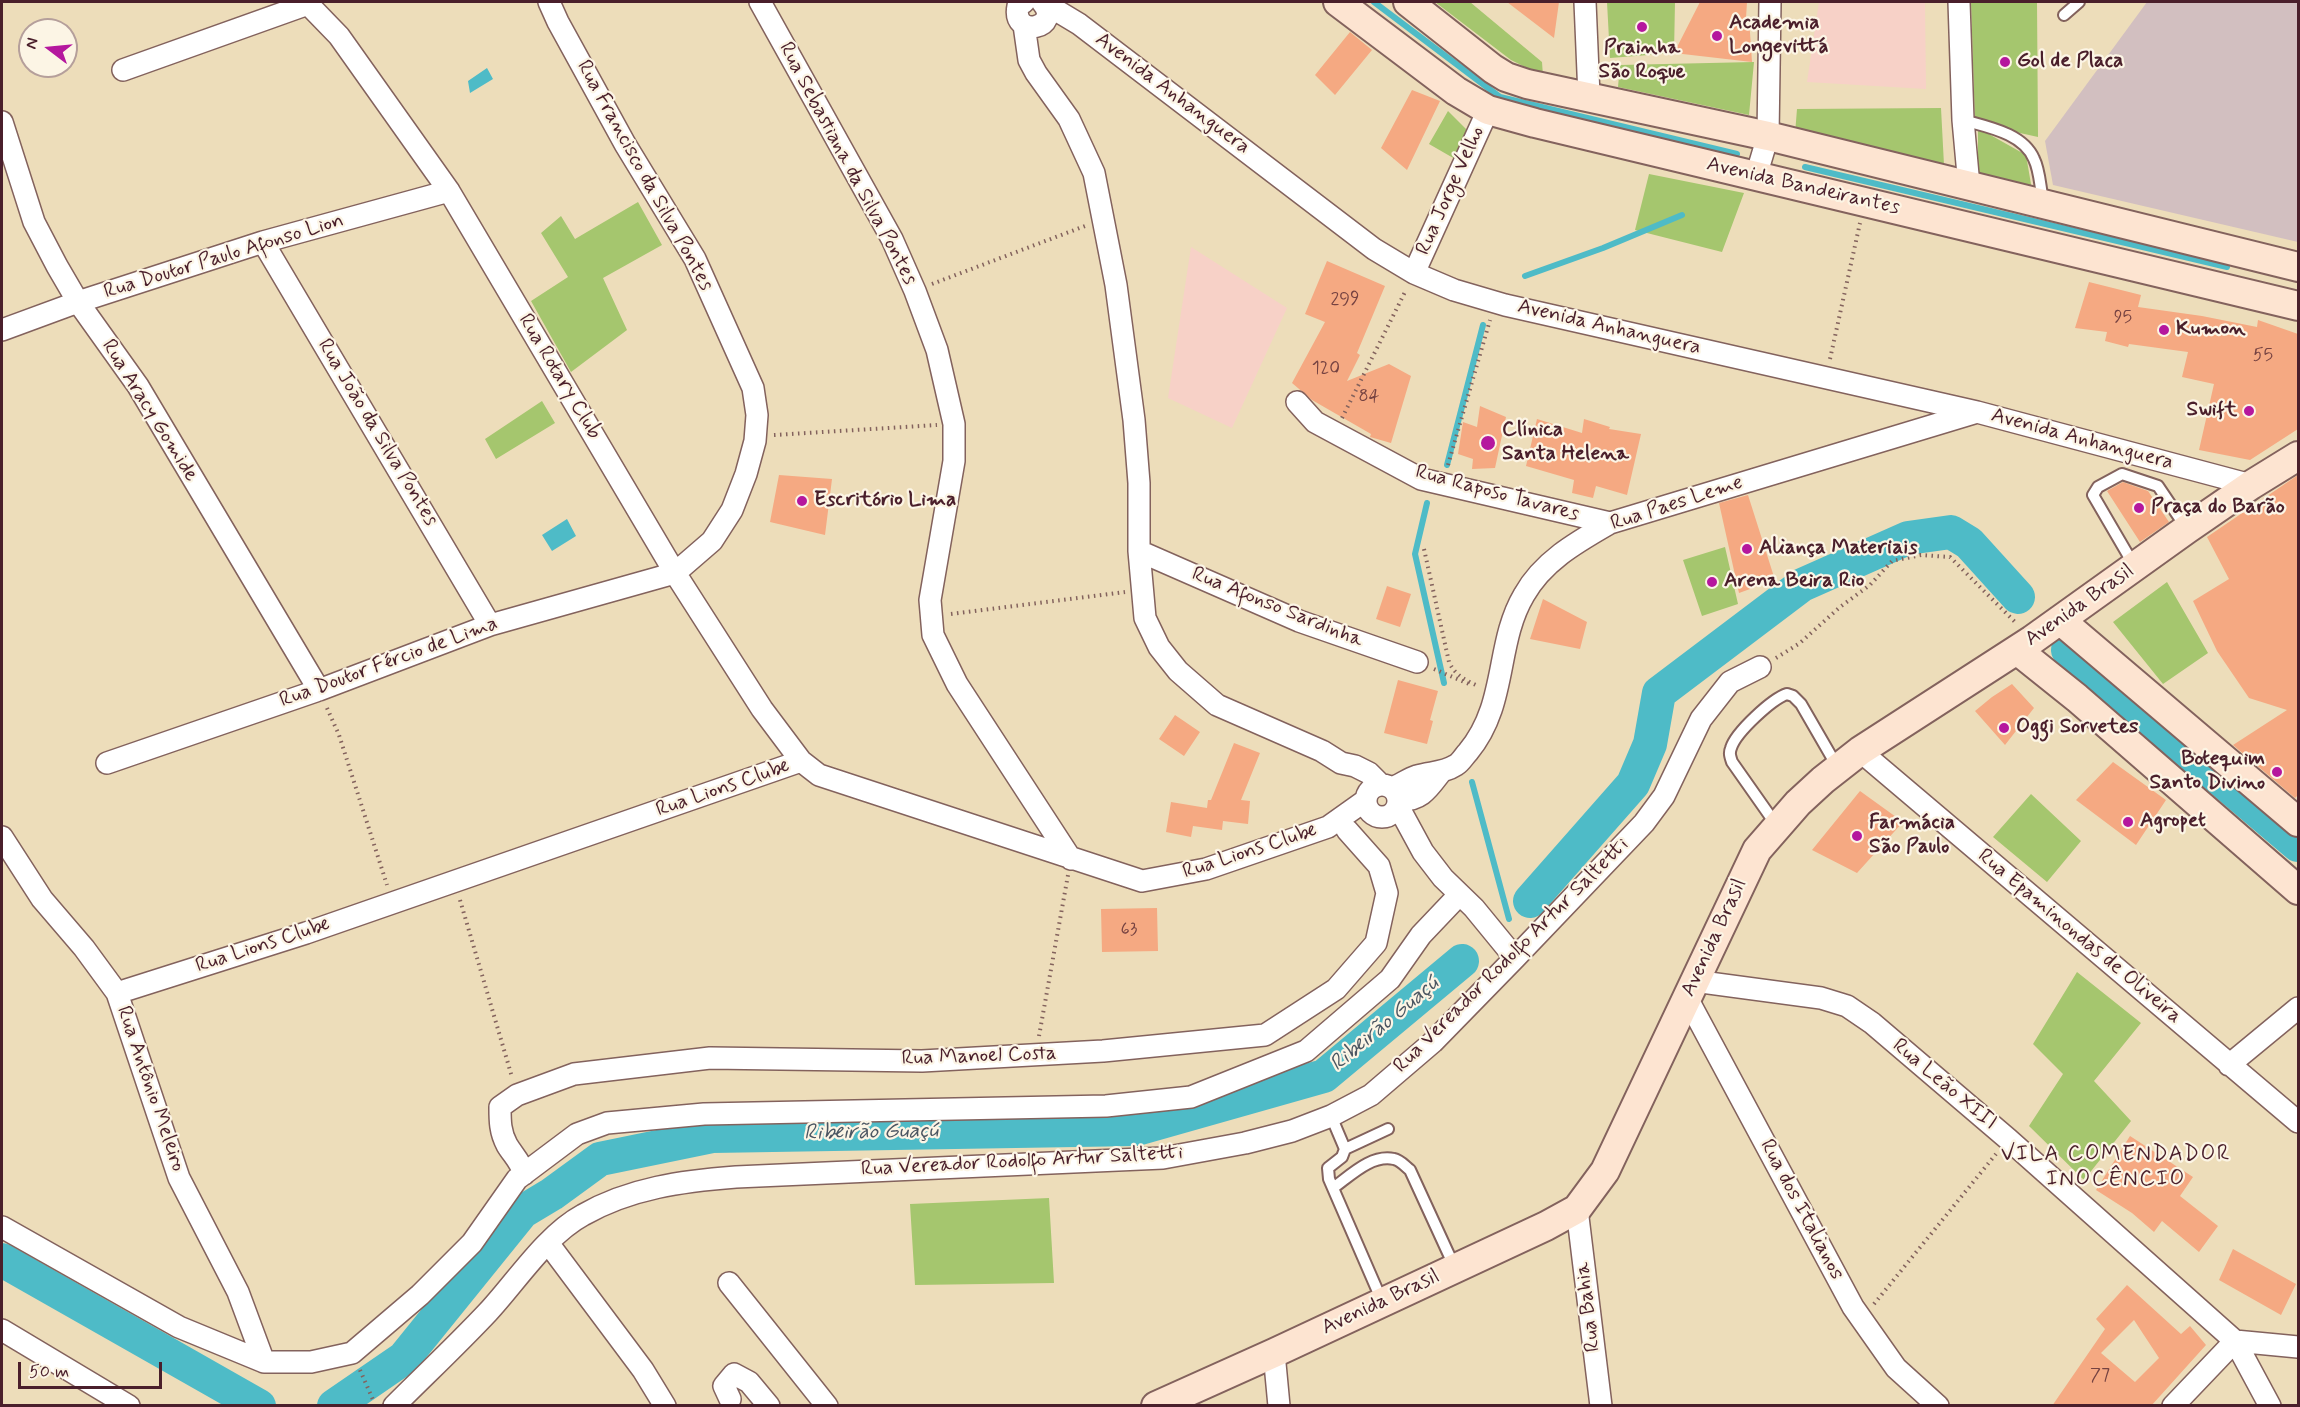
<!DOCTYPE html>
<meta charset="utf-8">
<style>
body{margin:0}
#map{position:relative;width:2300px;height:1407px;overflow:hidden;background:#edddba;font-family:Mynerve,sans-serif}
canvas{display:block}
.frame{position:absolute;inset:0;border:3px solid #4a1f2b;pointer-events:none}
.north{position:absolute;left:18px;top:18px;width:60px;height:60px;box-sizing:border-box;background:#fcf5e5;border:2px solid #b59f9b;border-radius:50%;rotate:286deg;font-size:16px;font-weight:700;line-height:24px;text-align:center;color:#4a1f2b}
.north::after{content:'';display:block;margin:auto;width:21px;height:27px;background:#b5179e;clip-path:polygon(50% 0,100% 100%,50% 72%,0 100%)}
.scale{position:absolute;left:18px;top:1362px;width:144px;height:27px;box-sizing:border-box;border:3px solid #4a1f2b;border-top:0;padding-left:8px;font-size:18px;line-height:21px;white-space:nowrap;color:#4a1f2b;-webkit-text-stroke:4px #fcf5e5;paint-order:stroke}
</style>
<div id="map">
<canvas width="2300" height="1407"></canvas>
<div class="frame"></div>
<div class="north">N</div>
<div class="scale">50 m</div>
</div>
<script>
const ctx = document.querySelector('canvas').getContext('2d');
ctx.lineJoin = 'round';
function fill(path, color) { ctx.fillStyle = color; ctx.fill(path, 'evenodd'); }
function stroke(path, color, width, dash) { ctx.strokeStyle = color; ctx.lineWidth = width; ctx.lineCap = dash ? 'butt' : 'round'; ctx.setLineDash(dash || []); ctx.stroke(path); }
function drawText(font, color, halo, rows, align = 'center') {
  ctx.font = font + ' Mynerve,sans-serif'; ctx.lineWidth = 4.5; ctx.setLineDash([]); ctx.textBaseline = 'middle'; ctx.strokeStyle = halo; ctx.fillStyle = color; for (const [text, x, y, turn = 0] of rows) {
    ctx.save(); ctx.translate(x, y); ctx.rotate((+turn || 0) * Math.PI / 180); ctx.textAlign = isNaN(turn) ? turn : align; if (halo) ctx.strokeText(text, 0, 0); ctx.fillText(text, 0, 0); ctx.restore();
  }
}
fill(new Path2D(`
 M1819 2H1925L1926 89 1807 82Z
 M1191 247 1287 308 1232 428 1168 398Z`), '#f7d1c7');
fill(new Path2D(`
 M2147 2H2298V242L2053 185 2045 141Z`), '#d2bfc0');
fill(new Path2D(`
 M1435 2H1470L1542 62 1543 76 1511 60Z
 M1607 2H1675L1674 53 1610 58Z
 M1971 2H2037L2038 137 1975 123Z
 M1754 62 1749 115 1618 87 1620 65Z
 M1941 108 1944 165 1795 134 1797 109Z
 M1448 111 1471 134 1455 159 1429 144Z
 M1978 128 2026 155 2032 190 1978 177Z
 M1649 174 1744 193 1722 252 1635 230Z
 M638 202 662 245 603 278 627 330 571 372 531 301 568 277 541 233 561 216 575 239Z
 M542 401 555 423 496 459 485 439Z
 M1725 547 1738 604 1702 616 1683 560Z
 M2167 582 2208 653 2163 684 2113 622Z
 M2031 794 2081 841 2047 882 1993 837Z
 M2077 972 2141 1023 2094 1081 2131 1121 2084 1180 2029 1126 2063 1074 2033 1044Z
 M1049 1198 1054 1283 915 1285 910 1204Z`), '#a5c66e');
fill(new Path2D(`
 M487 68 493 79 470 93 468 81Z
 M567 519 576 536 552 551 542 535Z`), '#4ebbc7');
stroke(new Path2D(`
 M1374 2 1500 97 1737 154
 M1805 167 2227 267
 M1525 276 1603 248 1682 215
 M1447 465 1483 325
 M1427 503 1415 554 1444 683
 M1472 782 1509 919`), '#4ebbc7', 6);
stroke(new Path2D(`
 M2068 650 2298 845
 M1530 901 1633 784 1650 744 1659 693 1802 585 1908 538 1951 532 1969 543 2018 597
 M2 1260 259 1406
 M334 1406 404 1358 522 1212 552 1194 600 1159 712 1136 1137 1129 1324 1076 1462 961`), '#4ebbc7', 34);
fill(new Path2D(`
 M1507 2H1559L1554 38Z
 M1700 2H1747L1746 18H1749L1752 62 1674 53Z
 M1350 32 1372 50 1335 95 1315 75Z
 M1412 90 1440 101 1407 170 1381 148Z
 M1327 261 1385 286 1357 353 1360 355 1347 381 1389 364 1411 376 1391 443 1370 437 1371 434 1312 400 1292 383 1325 322 1305 314Z
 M2089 282 2141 295 2138 307 2202 316 2257 327 2258 320 2298 334V429L2250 460 2199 450 2214 384 2182 377 2188 352 2129 344 2128 347 2105 341 2107 332 2075 328Z
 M1480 406 1506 417 1495 468 1472 469 1473 459 1458 454 1463 422 1477 427Z
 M1537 419 1582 433 1584 419 1610 427 1609 429 1641 434 1627 495 1596 486 1593 498 1572 493 1574 480 1526 466Z
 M779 475 832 479 825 535 770 522Z
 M2298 475V795L2295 798 2233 745 2287 710 2249 698 2217 651 2193 601 2229 579 2207 537Z
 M2123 482 2148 491 2169 522 2140 542 2107 491Z
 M1748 495 1775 580 1739 593 1719 503Z
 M1387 586 1411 594 1400 627 1376 619Z
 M1543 599 1587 622 1580 649 1530 639Z
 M1398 680 1438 691 1430 720 1433 721 1427 744 1384 733Z
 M2012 684 2034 708 2005 745 1975 711 1992 697Z
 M1175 715 1200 732 1184 756 1159 739Z
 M1234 743 1260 753 1241 800 1250 801 1248 824 1223 821 1222 830 1193 826 1191 837 1166 832 1171 802 1207 808 1208 800H1211Z
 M2113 762 2166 800 2136 845 2076 800Z
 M1860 791 1903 822 1857 873 1812 850Z
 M1157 908 1158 951 1102 952 1101 909Z
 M2130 1136 2193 1177 2180 1196 2218 1226 2199 1252 2162 1221 2154 1232 2132 1213 2096 1190Z
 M2233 1249 2296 1284 2281 1315 2219 1280Z
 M2127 1285 2181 1334 2190 1326 2206 1345 2151 1406H2052L2105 1329 2096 1319ZM2134 1320 2159 1358 2135 1382 2101 1353Z`), '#f5a982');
const lane = new Path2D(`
 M2064 15 2079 2
 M1963 120C1987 127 2023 133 2034 159 2040 171 2040 187 2043 200
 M2135 567 2093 495 2098 487 2122 474 2158 486 2187 529
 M1777 826 1732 762C1730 756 1729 753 1731 748 1736 732 1772 699 1787 694L1793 696 1801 704 1838 768
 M1331 1116 1345 1149 1342 1157 1328 1168 1329 1179 1382 1301
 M1345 1149 1388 1129
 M1333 1188C1350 1176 1371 1154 1394 1159 1400 1160 1405 1166 1410 1170L1455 1268`);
const street = new Path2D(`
 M306 2 339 36 449 191 675 573 762 709 801 761 819 775 1142 881 1206 869 1328 827 1366 800
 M760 2 892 239 915 291 937 350 954 424V461L930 600 933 635 957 684 1071 859
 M1024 2 1018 6C1011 40 1064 28 1042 2
 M1585 2 1589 96
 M1959 2 1963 120 1969 186
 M1044 3 1079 24 1374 249 1414 273 1454 290 1505 305 1977 412 2251 485
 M1024 25 1029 60 1036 73 1069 119 1094 173 1116 285 1134 420 1139 483V551L1145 618 1159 647 1178 671 1217 705 1322 751 1341 763 1355 766 1369 773 1381 785
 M123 70 308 4
 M2 122 34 222 57 266 78 302 138 386 319 690
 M1756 176 1768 136 1770 2
 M263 242 490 625
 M1414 273 1488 110
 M2 330 78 302 263 242 449 191
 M1297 402 1315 422 1421 479 1610 523
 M1139 551 1299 621 1417 662
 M1860 751 2298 1122
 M107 763 319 690 490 625 675 573 712 541 732 510 746 474 755 441 757 415 753 388 695 259 625 144 558 22 549 2
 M1366 801a16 16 0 1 1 32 0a16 16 0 1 1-32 0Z
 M1392 788C1400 785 1408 779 1417 776 1430 772 1444 773 1456 765 1461 762 1464 756 1468 752 1508 704 1495 644 1524 595 1543 561 1577 542 1610 523L1974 413
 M1399 800C1421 801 1428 789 1441 772
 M1398 806 1423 852 1443 878 1474 908 1515 958
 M2 837 42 899 84 948 117 993 179 1178 238 1292 264 1362
 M1694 981 1821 998 1847 1006 1872 1023 2008 1139 2235 1341 2270 1406
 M117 993 306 933 801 761
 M1687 998 1853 1307 1896 1368 1938 1406
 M2229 1065 2298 1008
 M524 1174C521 1162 513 1155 507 1145 500 1132 500 1121 500 1107L517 1095 574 1074 710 1058 922 1061 1103 1051 1265 1035 1336 989 1376 943 1387 893 1379 866 1347 830
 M1577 1209 1601 1406
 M2 1227 179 1327 264 1362H311L352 1353 420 1295 472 1243 517 1179 577 1134 607 1123 704 1114 1106 1106 1191 1097 1306 1051 1390 979 1421 935 1459 895
 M548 1243 643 1370 665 1406
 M729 1283 827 1406
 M2 1330 129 1406
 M2235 1341 2298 1347
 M1274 1353 1279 1406
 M730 1399 724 1386 734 1374 749 1382 769 1406
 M394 1406C425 1375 458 1344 488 1312 516 1282 546 1235 583 1215 630 1188 683 1181 736 1177L1163 1158 1245 1143 1292 1131 1331 1116 1371 1095 1433 1042 1515 958 1644 823 1664 796 1701 719 1730 682 1760 667
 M2173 1406 2235 1341`);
const secondary = new Path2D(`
 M1338 2 1456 91 1488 110 1535 123 2298 306
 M1408 2 1493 69 1506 77 1527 84 1768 136 2298 267
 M2060 620 2298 822
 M2017 650 2077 698 2298 890
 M1156 1406 1274 1353 1546 1226 1577 1209 1605 1171 1757 850 1798 803 1823 780 1860 751 2032 640 2187 529 2251 485 2298 456`);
stroke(lane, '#83625d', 14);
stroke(street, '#83625d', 24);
stroke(secondary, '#83625d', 32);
stroke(new Path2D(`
 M932 284 1085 226
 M1830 359 1860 223
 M1342 418 1406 290
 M774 435 937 425
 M1448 465 1490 320
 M1424 549 1449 662C1455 675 1465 680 1478 686
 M951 614 1125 592
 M1776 658 1800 643 1840 607 1870 585 1892 561 1921 555 1950 557 2017 624
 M1434 669 1469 684
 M327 708 339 735 387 885
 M460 900 512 1077
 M1039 1036 1068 875
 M1874 1304 1996 1154
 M360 1370 374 1402`), '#83625d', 4, [1.5, 4.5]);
stroke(lane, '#fff', 10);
stroke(street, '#fff', 21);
stroke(secondary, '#fde4d1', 28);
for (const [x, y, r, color] of [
 [1642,27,6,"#b5179e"],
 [1717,36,6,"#b5179e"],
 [2005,62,6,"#b5179e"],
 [2164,330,6,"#b5179e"],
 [2249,411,6,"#b5179e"],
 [1488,443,8,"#b5179e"],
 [802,501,6,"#b5179e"],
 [2139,508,6,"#b5179e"],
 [1747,549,6,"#b5179e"],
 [1712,582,6,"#b5179e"],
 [2004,728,6,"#b5179e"],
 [2277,772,6,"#b5179e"],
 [2128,822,6,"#b5179e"],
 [1857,836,6,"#b5179e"]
]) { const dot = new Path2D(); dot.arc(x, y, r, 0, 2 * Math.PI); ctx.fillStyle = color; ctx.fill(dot); stroke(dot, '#fcf5e5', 2); }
drawText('18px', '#754241', null, [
 ["299",1345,300],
 ["95",2123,318],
 ["55",2263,356],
 ["120",1326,369],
 ["84",1369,397],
 ["63",1129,930],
 ["77",2100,1376]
]);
drawText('bold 21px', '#4a1f2b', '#fcf5e5', [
 ["Academia",1729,24],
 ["Longevittá",1729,48],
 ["Prainha",1642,49,"center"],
 ["São Roque",1642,73,"center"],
 ["Gol de Placa",2017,62],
 ["Kumon",2176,330],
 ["Swift",2237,411,"right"],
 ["Clínica",1502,431],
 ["Santa Helena",1502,455],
 ["Escritório Lima",814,501],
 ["Praça do Barão",2151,508],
 ["Aliança Materiais",1759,549],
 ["Arena Beira Rio",1724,582],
 ["Oggi Sorvetes",2016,728],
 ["Botequim",2265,760,"right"],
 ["Santo Divino",2265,784,"right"],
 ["Agropet",2140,822],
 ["Farmácia",1869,824],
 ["São Paulo",1869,848]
], 'left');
drawText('21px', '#4a1f2b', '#fcf5e5', [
 ["Avenida Anhanguera",1172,94,37],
 ["Rua Sebastiana da Silva Pontes",847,164,62],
 ["Rua Francisco da Silva Pontes",644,176,61],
 ["Avenida Bandeirantes",1803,187,13],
 ["Rua Jorge Velho",1451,191,-66],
 ["Rua Doutor Paulo Afonso Lion",224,257,-17],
 ["Avenida Anhanguera",1609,328,13],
 ["Rua Rotary Club",559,377,59],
 ["Rua Aracy Gomide",149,411,58],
 ["Rua João da Silva Pontes",377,433,59],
 ["Avenida Anhanguera",2082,440,15],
 ["Rua Raposo Tavares",1497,494,15],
 ["Rua Paes Leme",1677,504,-18],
 ["Avenida Brasil",2080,606,-35],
 ["Rua Afonso Sardinha",1277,608,22],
 ["Rua Doutor Fércio de Lima",389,663,-20],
 ["Rua Lions Clube",723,789,-19],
 ["Rua Lions Clube",1250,852,-18],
 ["Rua Epaminondas de Oliveira",2079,937,40],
 ["Avenida Brasil",1715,938,-65],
 ["Rua Lions Clube",263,946,-18],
 ["Rua Vereador Rodolfo Artur Saltetti",1512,956,-45],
 ["Rua Manoel Costa",979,1057,-2],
 ["Rua Leão XIII",1944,1085,40],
 ["Rua Antônio Meleiro",150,1089,71],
 ["Rua Vereador Rodolfo Artur Saltetti",1022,1162,-3],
 ["Rua dos Italianos",1801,1210,62],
 ["Avenida Brasil",1381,1303,-25],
 ["Rua Bahia",1589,1307,-97]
]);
drawText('italic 22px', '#4b5662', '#fcf5e5', [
 ["Ribeirão Guaçú",1385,1025,-40],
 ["Ribeirão Guaçú",871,1133,-1]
]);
ctx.letterSpacing = '1.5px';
drawText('22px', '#4a1f2b', '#fcf5e5', [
 ["VILA COMENDADOR",2116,1155],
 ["INOCÊNCIO",2116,1180]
]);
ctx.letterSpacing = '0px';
</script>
